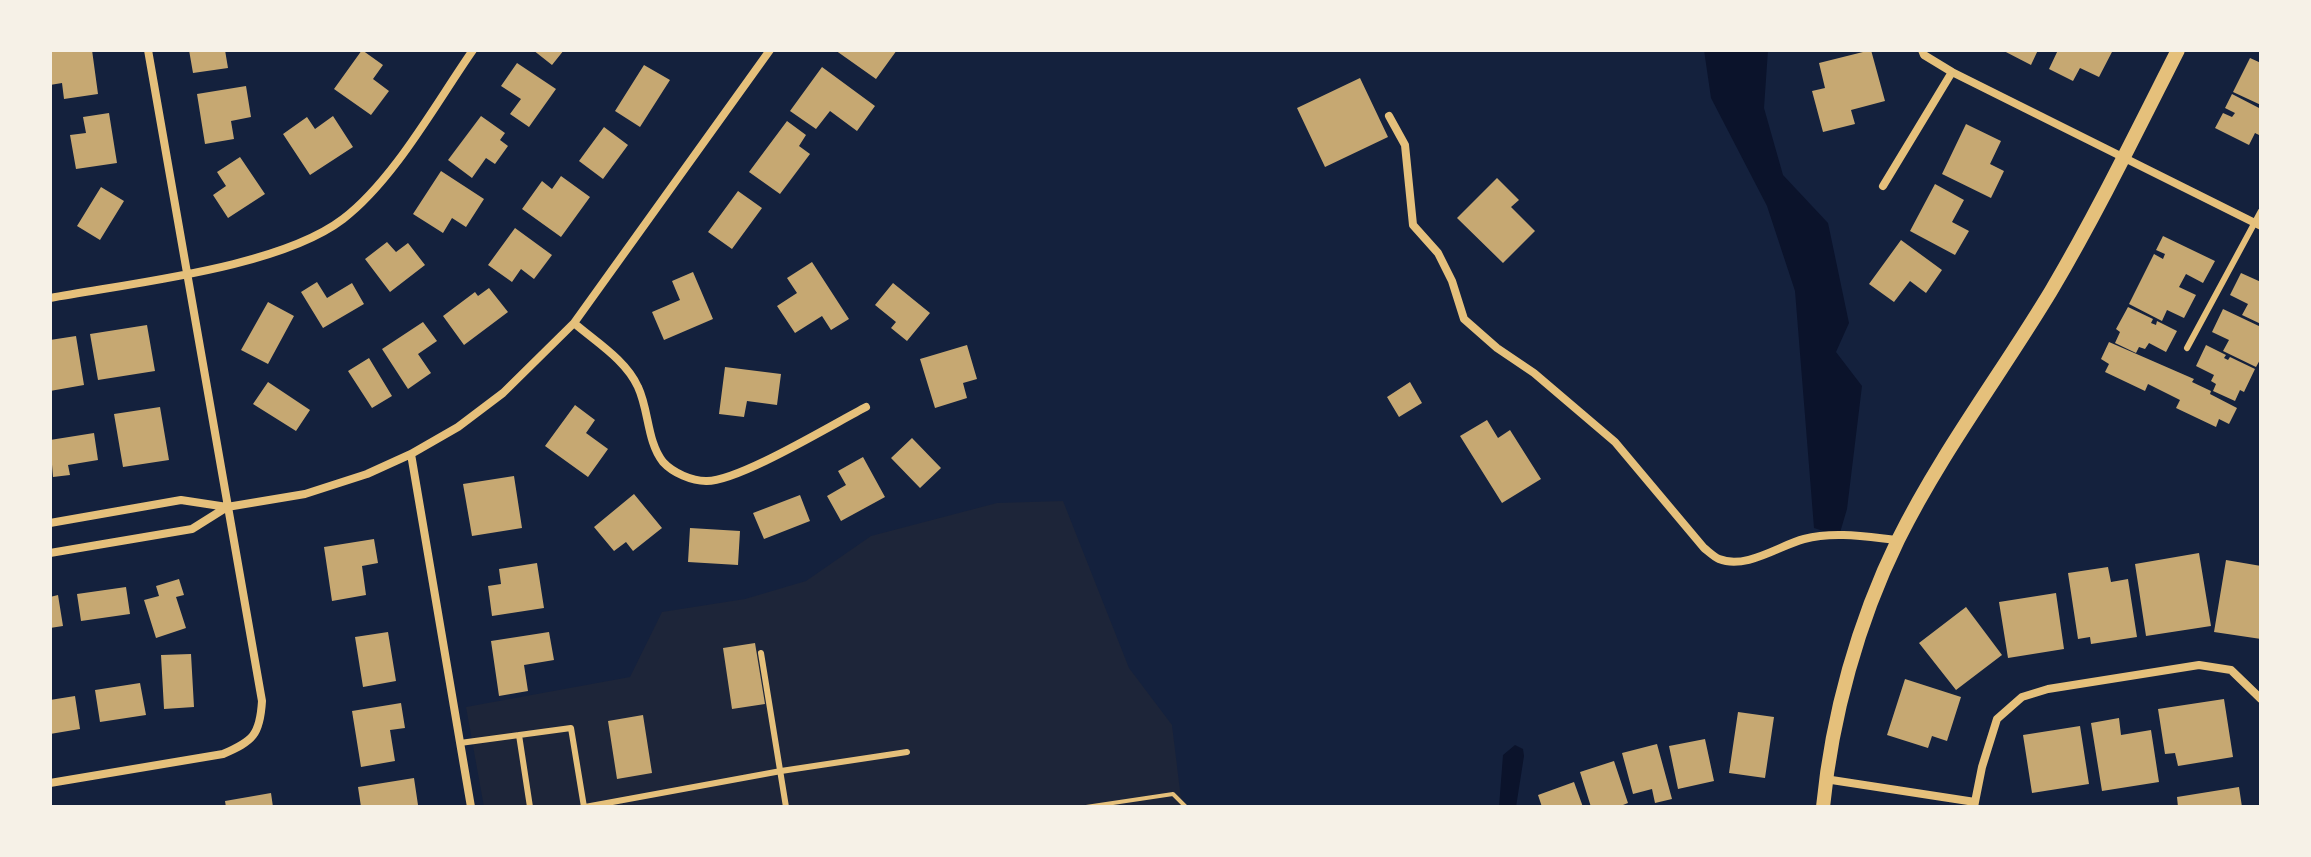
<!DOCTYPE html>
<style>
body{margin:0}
#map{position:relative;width:2311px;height:857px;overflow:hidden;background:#14213d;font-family:"Fira Sans",sans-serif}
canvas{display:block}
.frame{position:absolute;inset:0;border:52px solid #f6f1e7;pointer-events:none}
</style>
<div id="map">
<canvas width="2311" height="857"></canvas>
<div class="frame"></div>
</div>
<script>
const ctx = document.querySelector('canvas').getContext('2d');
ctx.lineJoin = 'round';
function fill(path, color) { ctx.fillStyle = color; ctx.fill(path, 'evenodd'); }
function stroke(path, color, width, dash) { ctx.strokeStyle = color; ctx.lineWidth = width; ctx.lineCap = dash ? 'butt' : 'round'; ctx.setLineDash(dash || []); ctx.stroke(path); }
fill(new Path2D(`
 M1063 501 1129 668 1172 725 1182 807H484L466 707 630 677 662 612 745 599 806 581 871 536 997 503Z`), '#1d2539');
fill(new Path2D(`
 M1704 50H1768L1764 108 1783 175 1828 223 1849 323 1836 352 1862 386 1847 509 1839 536 1814 528 1795 291 1767 206 1711 98Z
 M1515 745 1523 749 1524 756 1516 807H1499L1503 755Z`), '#0b132b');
fill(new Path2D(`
 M50 50H92L98 94 64 99 62 83 50 85Z
 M189 50H225L228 68 193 73Z
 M362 50 383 65 373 79 389 91 371 115 334 89Z
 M533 50H564L552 65Z
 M835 50H897L876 79Z
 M1871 50 1885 101 1851 110 1855 124 1823 132 1812 91 1825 88 1819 63Z
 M2002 50H2038L2031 65Z
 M2058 50H2113L2099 77 2080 68 2073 81 2049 69Z
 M2250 58 2261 63V105L2233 92Z
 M517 63 556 89 529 127 510 114 521 99 501 86Z
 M644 65 670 80 640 127 615 111Z
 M822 67 875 106 857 131 830 111 816 129 790 111Z
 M1360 78 1388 137 1325 167 1297 108Z
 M246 86 251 117 231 121 234 139 205 144 197 94Z
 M2232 94 2261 109V136L2255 133 2249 145 2215 128 2223 113 2232 117 2235 113 2225 108Z
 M109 113 117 163 76 169 70 135 86 133 83 117Z
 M333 116 353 147 310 175 283 134 307 117 315 129Z
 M481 116 505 133 500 140 508 146 495 164 486 158 472 178 448 160Z
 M787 121 806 135 799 146 810 154 780 194 749 172Z
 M1966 124 2001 141 1990 164 2004 171 1991 198 1942 174Z
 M604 127 628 145 603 179 579 161Z
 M240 157 265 194 228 218 213 195 226 186 217 172Z
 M441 171 484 199 466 227 452 218 443 233 413 214Z
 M561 176 590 197 561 237 522 209 542 181 552 189Z
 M1497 178 1519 200 1511 207 1535 231 1503 263 1457 218Z
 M1935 184 1964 200 1952 222 1969 231 1955 255 1910 231Z
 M101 187 124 201 100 240 77 226Z
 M738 191 762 208 732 249 708 232Z
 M515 228 552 255 534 279 521 269 512 282 488 265Z
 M2163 236 2215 261 2203 283 2186 274 2179 287 2196 295 2184 318 2167 310 2162 321 2129 304 2154 254 2163 259 2165 254 2156 250Z
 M1901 240 1942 270 1926 293 1910 281 1894 302 1869 284Z
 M387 242 396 252 408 243 425 265 390 292 365 259Z
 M812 262 849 319 831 330 822 316 795 333 777 306 797 293 787 278Z
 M693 272 713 319 664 340 652 312 680 300 672 281Z
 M2241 273 2261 282V324L2242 315 2248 304 2230 295Z
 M317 282 327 298 352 283 364 304 323 328 301 292Z
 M893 283 930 313 907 341 891 328 896 322 875 305Z
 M489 288 508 312 464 345 443 316 475 292 478 296Z
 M268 302 294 316 268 364 241 350Z
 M2128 307 2153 319 2151 323 2156 325 2157 321 2177 331 2166 352 2149 343 2145 349 2139 347 2136 353 2115 343 2120 332 2116 329Z
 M2223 309 2261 327V358L2256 367 2223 351 2229 340 2212 332Z
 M423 322 437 341 418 354 431 373 408 389 382 349Z
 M147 325 155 371 98 380 90 334Z
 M76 336 84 385 50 391V340Z
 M2109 342 2194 379 2192 382 2211 391 2210 394 2237 408 2229 424 2219 419 2216 427 2176 408 2180 400 2148 384 2145 391 2105 372 2109 364 2101 359Z
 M967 345 977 379 963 383 967 398 935 408 920 359Z
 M2206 345 2226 355 2224 358 2228 360 2230 357 2255 369 2244 392 2240 390 2235 401 2213 391 2216 384 2211 381 2214 375 2196 366Z
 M369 358 392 396 372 408 348 371Z
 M725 367 781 374 777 405 747 401 744 417 719 414Z
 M268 382 310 410 296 431 253 404Z
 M1410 382 1422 403 1399 417 1387 397Z
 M575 405 595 420 586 433 608 449 588 477 545 446Z
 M160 407 169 460 123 467 114 414Z
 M1487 420 1498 438 1510 430 1541 479 1502 503 1460 436Z
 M94 433 98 460 68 465 70 475 53 477 50 440Z
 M912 438 941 468 920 488 891 458Z
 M863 457 885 497 841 521 827 496 846 485 838 471Z
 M514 476 522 528 472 536 463 484Z
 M634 494 662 528 633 551 626 542 614 551 594 527Z
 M800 495 810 521 764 539 753 513Z
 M690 528 740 531 738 565 688 562Z
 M374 539 378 563 362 566 366 595 332 601 324 547Z
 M2199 553 2211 626 2146 636 2135 564Z
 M2226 560 2261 566V639L2214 632Z
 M537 563 544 608 492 616 488 586 501 584 499 569Z
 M2108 567 2111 582 2128 579 2137 637 2091 644 2090 637 2078 639 2068 573Z
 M179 579 184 595 176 597 186 628 156 638 144 600 159 596 156 586Z
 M126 587 130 614 81 621 77 594Z
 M2056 593 2064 649 2008 658 1999 602Z
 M58 595 63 626 50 628V597Z
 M1966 607 2002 655 1956 690 1919 643Z
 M388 632 396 681 363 687 355 637Z
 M549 632 554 660 524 665 528 691 499 696 491 641Z
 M755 643 765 704 732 709 723 648Z
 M191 654 194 707 164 709 161 655Z
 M1905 679 1961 697 1947 741 1932 736 1928 748 1887 735Z
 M140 683 146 715 100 722 95 690Z
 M75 696 80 729 50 734V700Z
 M2224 699 2233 757 2178 766 2175 753 2165 754 2158 709Z
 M401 703 405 728 390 730 395 761 361 767 352 711Z
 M1738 712 1774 717 1765 778 1729 773Z
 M643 715 652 773 617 779 608 721Z
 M2119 718 2121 735 2151 730 2159 782 2102 791 2091 723Z
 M2080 726 2089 784 2032 793 2023 735Z
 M1705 739 1714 781 1678 789 1669 746Z
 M1657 744 1672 799 1655 803 1652 789 1633 794 1622 753Z
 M1614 761 1628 803 1618 807H1591L1580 772Z
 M414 778 418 805 361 807 358 787Z
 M1574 782 1583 807H1542L1538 795Z
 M2239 787 2242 807H2178L2177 797Z
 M271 793 273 807H226L225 801Z`), '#c6a872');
stroke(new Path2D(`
 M1086 807 1173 794 1186 807`), '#e5c07b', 4);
stroke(new Path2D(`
 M2187 348 2261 211
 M761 653 786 807
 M519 735 530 807
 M460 743 571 728 584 807
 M585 807 781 771 907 752`), '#e5c07b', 6);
stroke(new Path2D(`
 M1922 50 1924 55 1952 72 2261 226
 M1389 116 1405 145 1413 225 1438 253 1452 281 1464 319 1497 348 1534 373 1615 442 1704 548C1708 551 1714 557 1719 559 1746 570 1780 545 1804 539 1834 531 1868 537 1898 540
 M1883 186 1952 72
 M50 298C130 283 279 268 343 219 394 180 436 103 473 50
 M574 323C596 342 626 360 638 387 649 410 647 442 663 462 673 473 692 481 706 481 738 482 833 424 866 407
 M411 454 471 807
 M50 523 181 500 227 507 305 494 367 474 411 454 458 427 503 393 574 323 770 50
 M50 553 192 529 227 507
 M1825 779 1975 802
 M50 783 223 754C253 741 260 735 262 701L148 50
 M1974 807 1982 767 1997 719 2022 697 2048 689 2199 665 2231 670 2261 699`), '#e5c07b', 8);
stroke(new Path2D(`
 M1823 807C1832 715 1858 622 1898 540 1941 453 2001 374 2051 291 2097 213 2137 131 2178 50`), '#e5c07b', 14);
</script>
